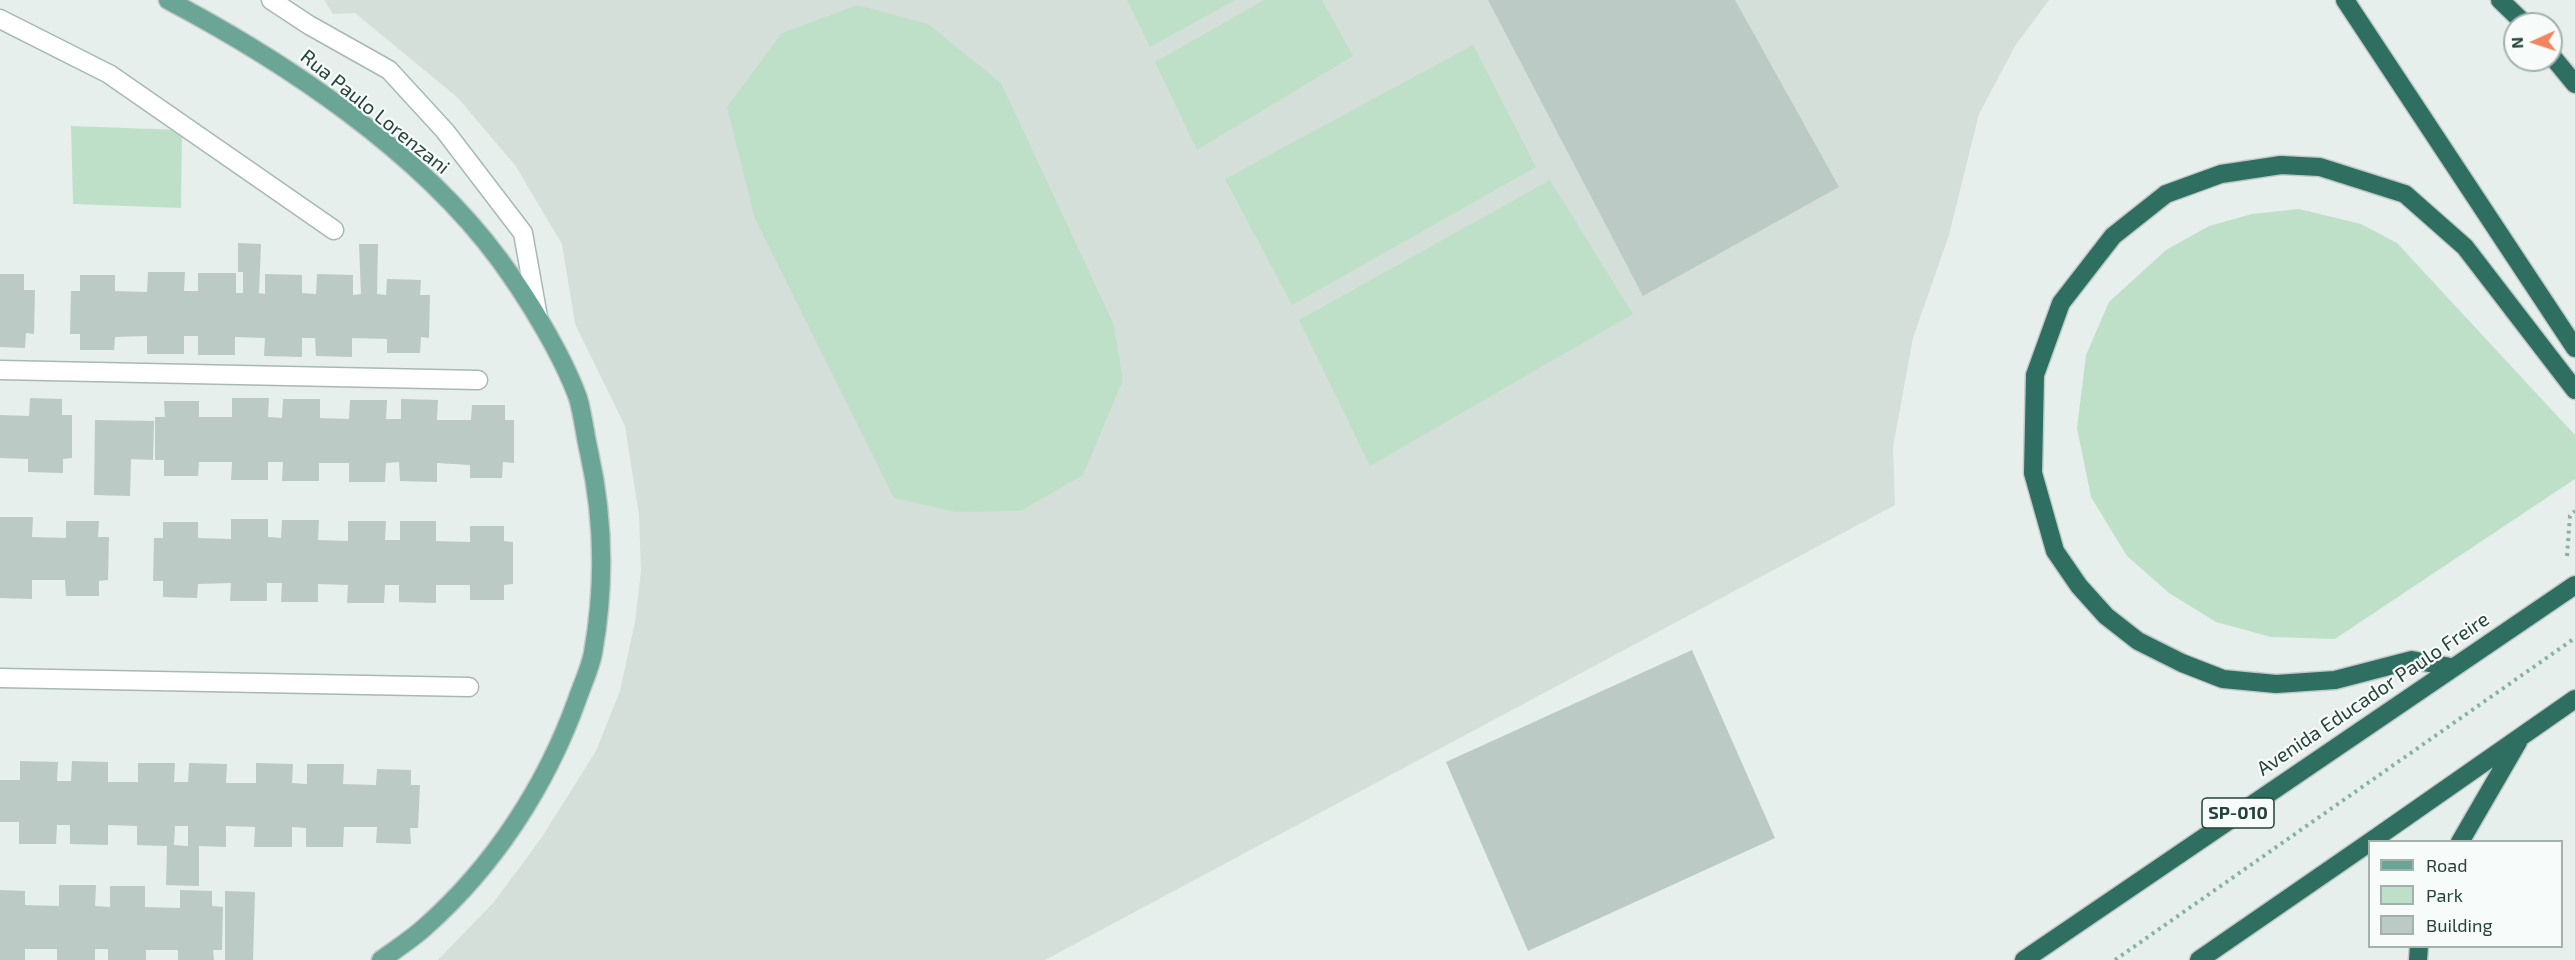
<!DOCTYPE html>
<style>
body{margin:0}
#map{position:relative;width:2575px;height:960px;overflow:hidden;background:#e6efeb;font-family:"Exo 2",sans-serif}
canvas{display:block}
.legend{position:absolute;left:2368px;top:840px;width:195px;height:108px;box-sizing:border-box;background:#f7fbf9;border:2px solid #a3b1ad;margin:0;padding:8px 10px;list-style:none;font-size:18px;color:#24423a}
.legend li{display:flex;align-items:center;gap:12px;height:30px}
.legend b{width:30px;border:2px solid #a3b1ad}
.north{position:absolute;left:2503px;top:12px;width:60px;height:60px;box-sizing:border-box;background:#f7fbf9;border:2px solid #a3b1ad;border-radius:50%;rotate:267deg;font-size:16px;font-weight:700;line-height:24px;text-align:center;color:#24423a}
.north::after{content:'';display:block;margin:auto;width:21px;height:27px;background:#f4845f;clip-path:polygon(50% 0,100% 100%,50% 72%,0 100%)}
</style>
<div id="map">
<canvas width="2575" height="960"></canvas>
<ul class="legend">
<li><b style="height:8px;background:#6aa596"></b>Road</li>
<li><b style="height:16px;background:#bfe0c8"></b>Park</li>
<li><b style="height:16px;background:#bbcac4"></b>Building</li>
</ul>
<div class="north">N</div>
</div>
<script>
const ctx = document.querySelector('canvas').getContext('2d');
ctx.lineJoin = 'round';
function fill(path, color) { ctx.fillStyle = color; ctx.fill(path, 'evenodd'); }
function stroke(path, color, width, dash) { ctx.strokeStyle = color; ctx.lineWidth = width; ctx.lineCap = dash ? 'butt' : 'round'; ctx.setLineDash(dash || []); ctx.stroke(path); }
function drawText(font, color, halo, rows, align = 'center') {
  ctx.font = font + ' "Exo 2",sans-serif'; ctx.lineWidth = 4.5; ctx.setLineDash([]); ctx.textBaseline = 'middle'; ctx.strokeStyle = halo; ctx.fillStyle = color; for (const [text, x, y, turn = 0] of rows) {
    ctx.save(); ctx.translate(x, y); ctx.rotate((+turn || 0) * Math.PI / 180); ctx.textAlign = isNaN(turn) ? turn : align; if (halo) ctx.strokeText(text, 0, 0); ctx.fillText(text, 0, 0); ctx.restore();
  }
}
fill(new Path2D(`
 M324 0H2049L2015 46 1979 114 1949 235 1913 338 1893 447 1895 505 1045 960H438L494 902 542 837 596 751 620 691 635 622 641 571 639 515 625 426 575 324 562 244 515 165 457 97 355 13 333 14Z`), '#d4dfda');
fill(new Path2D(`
 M1127 0H1235L1150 47Z
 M1264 0H1322L1353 56 1197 150 1155 62Z
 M857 5 928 24 1001 83 1114 325 1123 380 1083 475 1021 511 956 512 894 498 755 219 727 107 782 33Z
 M1473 45 1536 167 1292 305 1225 179Z
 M71 126 182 130 181 208 73 204Z
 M1550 180 1633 314 1370 466 1299 320Z
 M2299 209 2361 224 2397 243 2575 435V479L2335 639 2271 637 2216 622 2169 593 2127 556 2091 497 2077 428 2086 355 2109 302 2166 250 2209 226 2252 214Z`), '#bfe0c8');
fill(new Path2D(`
 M1488 0H1735L1839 187 1643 296Z
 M238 243 261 244 259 293 265 294V274L302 275V293L316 294 317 274 353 275V295L361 294 359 244H378L377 294 386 295 387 279 421 280 420 295H430L429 338 421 337 420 353H387V339L352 338V357L316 356 315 338H302V357L264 356 265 338 235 337V355H198V336H184V354H147V336L115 337 114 350H80V334H70L71 291H80V275H115V291L147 292 148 272H185L184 291H198V273H236V293H243V272H238Z
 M0 274H24V290H35L34 334 26 333 25 348 0 347Z
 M30 398 62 399V415H72V458L63 459V473L28 472V459L0 458V415L29 416Z
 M232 398H269L268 417 282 418 283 399H320V418L349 419 350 400H387L386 419H401V399L438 400 437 420H471L472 405H505V420H514V463L503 462 502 478H470V465L437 463V482L400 481 399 462 386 463 385 482H349V463H319V481H282L283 462H268V480H231L232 462H199L198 476H164V460H155V417H165L164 401H199V417H232Z
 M95 420 154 421 153 460 131 459 130 496 94 495Z
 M0 517H33L32 537 66 538V521H99L98 537H109L108 580 99 581V596H66L65 580H32V599L0 598Z
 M231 519H268V537L281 538 282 520H319L318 540 348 541V521H386L385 540H400V521H436V541L470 542V526H504V541L513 542V584L504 585V600H470V585H436V603L399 602V585H385L384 603H347L348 585 318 584V602H281L282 583H267V601H230L231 583 198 584 197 598 163 597V581H153L154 538H163V522H198V538L231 539Z
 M1692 650 1775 838 1528 951 1446 762Z
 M20 761 58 762 57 781H71L72 761 108 762V782H138V763H175L174 782H188L189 763 227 764 226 783H256V763L293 764 292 783 307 784V764H344L343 784 376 785 377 769 411 770V785H420L418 828H410L411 844 376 843 377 827H344L343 847H306V828L292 827V847H254L255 827 226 826V847L199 846V886L166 885 167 846 137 845V826L108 825V845L70 844V825H57L56 844H19V822H0V780H20ZM175 826H188V846L174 845Z
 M59 885H96L95 906 110 907V886H145V907L180 908V890L212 891V906L223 907 222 950H213L214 960H178V950H146V960H108V949H95V960H57V949H25V960H0V890L25 891V905L59 906Z
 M225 891 255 892 253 960H225Z`), '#bbcac4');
const minor = new Path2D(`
 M271 0 309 25 389 70 445 131 523 233 538 317
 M0 19 109 74 334 230
 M0 370 478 380
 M0 678 469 687`);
const major = new Path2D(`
 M168 0C287 63 419 151 499 259 527 297 562 354 578 398 583 415 585 435 589 452 604 519 605 586 593 653 590 669 582 685 577 700 546 786 494 866 425 927 412 939 396 949 381 960`);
const highway = new Path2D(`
 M2345 0 2575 348
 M2500 0 2525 24
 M2551 55 2575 84
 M2451 667 2412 660 2335 680 2276 684 2223 679 2182 663 2138 641 2106 616 2079 586 2055 551 2033 473 2035 375 2061 303 2113 236 2166 194 2221 174 2281 165 2320 167 2405 194 2465 247 2575 390
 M2370 842 2575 699
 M2460 842 2518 742
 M2024 960 2575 585
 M2199 960 2370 842
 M2418 960 2419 946`);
stroke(minor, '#a8b8b2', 21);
stroke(major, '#c2cac8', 21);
stroke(highway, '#c2cac8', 21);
stroke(new Path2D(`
 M2567 556 2570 516 2575 511
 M2115 960 2575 638`), '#86b3a5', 4, [3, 4.5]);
stroke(minor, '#fff', 18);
stroke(major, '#6aa596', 18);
stroke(highway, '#2f6f62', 18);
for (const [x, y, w] of [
 [2238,813,72]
]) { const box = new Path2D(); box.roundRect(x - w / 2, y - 15, w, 30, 4.5); ctx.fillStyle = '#f7fbf9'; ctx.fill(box); stroke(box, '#24423a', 1.5); }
drawText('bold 18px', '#24423a', null, [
 ["SP-010",2238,813]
]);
drawText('20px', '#24423a', '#f7fbf9', [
 ["Rua Paulo Lorenzani",375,112,39],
 ["Avenida Educador Paulo Freire",2373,694,-34]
]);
</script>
